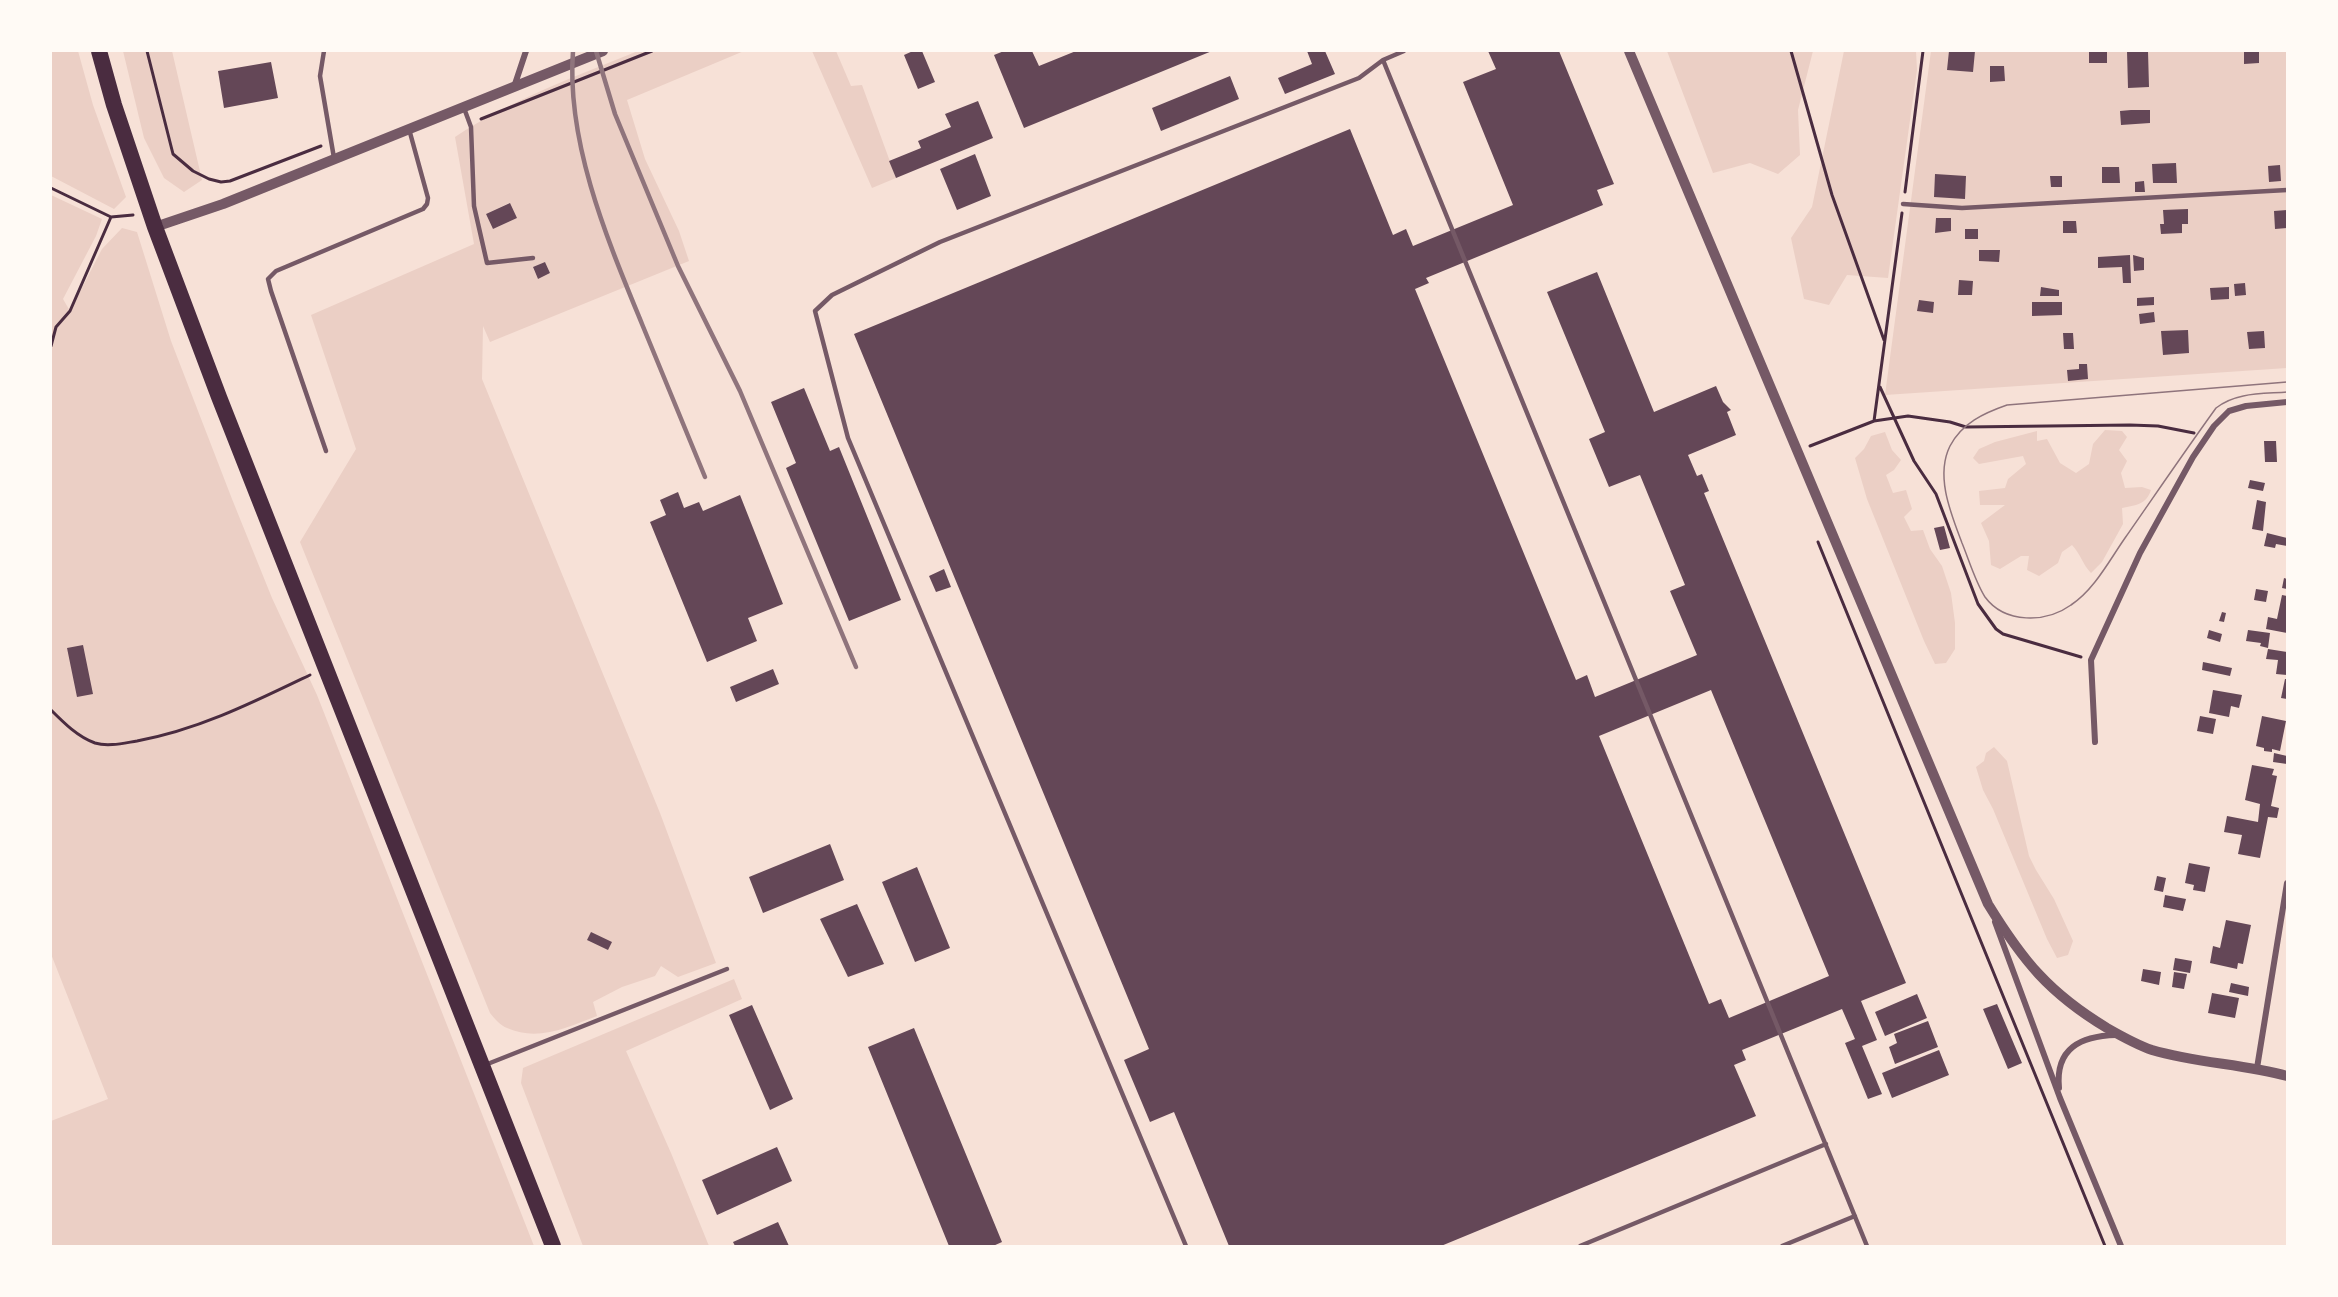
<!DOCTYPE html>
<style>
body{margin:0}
#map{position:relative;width:2338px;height:1297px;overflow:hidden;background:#f7e1d7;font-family:"PT Sans Narrow",sans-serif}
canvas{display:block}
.frame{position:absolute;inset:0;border:52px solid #fffaf5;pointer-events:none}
</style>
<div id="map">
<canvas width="2338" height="1297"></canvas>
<div class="frame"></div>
</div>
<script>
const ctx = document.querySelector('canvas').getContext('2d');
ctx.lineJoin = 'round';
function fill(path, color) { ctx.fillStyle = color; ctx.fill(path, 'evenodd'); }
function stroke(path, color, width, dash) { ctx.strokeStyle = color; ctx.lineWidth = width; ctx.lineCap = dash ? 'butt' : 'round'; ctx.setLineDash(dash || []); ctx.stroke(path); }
fill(new Path2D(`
 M51 51H78L93 105 126 197 114 209 51 176Z
 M123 51H172L202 180 184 192 164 178 144 138Z
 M638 51H744L627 100 645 159 679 231 689 261 490 342 483 326 482 379 660 813 716 963 678 977 661 966 655 976 622 987 593 1002 597 1016C568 1027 538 1042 507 1028 501 1026 494 1018 490 1013L300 542 356 449 311 315 474 244 455 137C512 99 575 77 638 51ZM509 203 517 218 493 229 486 214ZM545 262 550 273 538 279 533 268Z
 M812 51H836L851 86 862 85 896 178 872 188Z
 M1667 51H1813L1798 110 1800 155 1778 174 1750 163 1713 173Z
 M1844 51H1916L1917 70 1888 278 1847 275 1829 305 1804 299 1791 238 1812 207Z
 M1931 51H2287V368L1885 395Z
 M51 195 102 219 96 236 63 299 70 311 102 249 122 228 137 232 171 341 232 499 272 598 317 695 534 1246H51V1121L108 1099 51 954Z
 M2105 430 2122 431 2127 437 2119 450 2127 461 2121 473 2125 488 2142 487 2151 490C2146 505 2136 505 2122 508L2123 524 2102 562 2091 573C2083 565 2080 553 2072 545L2062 552 2058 563 2039 576 2027 570 2029 556H2021L2000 569 1991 565 1989 541 1981 523 2005 505H1980L1979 491 2005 488 2008 479 2026 464 2023 456 1979 464 1973 458 1979 449 1995 442 2037 431V441L2047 439 2060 463 2076 473 2089 464 2093 444Z
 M1885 432 1892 450 1901 460 1894 470 1886 475 1893 493 1906 490 1912 509 1904 517 1911 531 1923 530 1930 549 1942 566 1951 593 1955 623V649L1946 663 1935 664 1924 641 1867 499 1855 458 1864 449 1871 436Z
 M1994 747 2007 761 2029 856 2036 870 2054 899 2073 941 2068 955 2057 958 2047 939 1993 809 1983 790 1976 767 1984 761 1986 753Z
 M734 979 742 999 626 1051 671 1153 709 1246H583L521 1083 523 1068Z`), '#ebcfc5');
fill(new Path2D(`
 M913 51H922L935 82 918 89 904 55Z
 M1004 51H1032L1039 66 1076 51H1212L1024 128 994 55Z
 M1307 51H1325L1335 74 1285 94 1278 78 1312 64Z
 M1488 51H1559L1614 184 1597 190 1603 205 1426 278 1429 283 1415 289 1576 680 1587 675 1595 697 1697 655 1670 591 1685 585 1640 475 1609 487 1589 439 1605 432 1547 292 1597 272 1654 412 1716 386 1723 402 1731 410 1727 412 1736 435 1688 455 1697 476 1702 474 1709 491 1704 493 1906 983 1861 1001 1877 1040 1862 1046 1882 1094 1868 1099 1845 1043 1855 1039 1842 1009 1742 1050 1746 1060 1734 1065 1756 1116 1441 1246H1229L1174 1112 1150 1122 1124 1060 1149 1049 854 334 1350 129 1393 235 1406 229 1413 246 1513 205 1463 82 1496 69ZM1711 690 1829 976 1729 1018 1721 999 1709 1004 1599 736Z
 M1949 51H1975L1973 72 1947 70Z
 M2089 51H2107V63H2089Z
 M2127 51H2148L2149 87 2128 88Z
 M2244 51H2259V63L2244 64Z
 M271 62 278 98 224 108 218 71Z
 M1990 66H2004L2005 81 1990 82Z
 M1230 76 1239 99 1161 131 1152 108Z
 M978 101 993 138 896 178 889 161 921 148 918 141 951 127 945 114Z
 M2131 110H2150V123L2121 125 2120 111Z
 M975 154 991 196 957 210 940 169Z
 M2176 163 2177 183H2153L2152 164Z
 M2280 165 2281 181 2269 182 2268 166Z
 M2102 167H2119L2120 183H2102Z
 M1935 174 1966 176 1965 199 1934 197Z
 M2050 176H2062V187H2051Z
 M2144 181 2145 192H2135V182Z
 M510 203 517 218 493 229 486 214Z
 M2188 209V224H2182V233L2161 234 2160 224H2164L2163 210Z
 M2287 210V228L2275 229 2274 211Z
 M1936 218H1951V231L1935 233Z
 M2063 221H2076L2077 233H2063Z
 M1965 229H1978V239H1965Z
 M1979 250H2000L1999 262 1979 261Z
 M2130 255 2131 283H2123L2122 267 2098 268V257Z
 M2133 255 2144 258V270L2134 271Z
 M545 262 550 273 538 279 533 267Z
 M1959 280 1973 281 1972 295H1958Z
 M2245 283 2246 295 2235 296 2234 284Z
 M2041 287 2059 290V296H2040Z
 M2229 287V299L2211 300 2210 288Z
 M2154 297V305L2137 306V298Z
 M1919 300 1934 302 1933 313 1917 311Z
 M2032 302H2062V315L2032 316Z
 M2154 312 2155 322 2140 324 2139 314Z
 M2188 330 2189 353 2163 355 2161 331Z
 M2264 331 2265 348 2249 349 2247 332Z
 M2063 333H2073L2074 349H2064Z
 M2079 364H2087L2088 379 2068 381 2067 370 2079 369Z
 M804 388 830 451 839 447 901 600 849 621 786 468 796 463 771 402Z
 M2264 441H2276L2277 462H2265Z
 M2250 480 2265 483 2263 491 2248 488Z
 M678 492 684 508 699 502 703 511 740 495 783 604 748 618 757 641 707 662 650 522 666 515 660 500Z
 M2257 500 2266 502 2263 531 2252 529Z
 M1944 526 1950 548 1940 550 1934 528Z
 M2267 533 2287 538V546L2276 544 2275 548 2264 546Z
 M944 569 951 587 936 592 929 576Z
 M2284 578 2287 579V589L2282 588Z
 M2256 589 2268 591 2266 602 2254 600Z
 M2282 595 2287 596V633L2266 629 2268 617 2277 619Z
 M2222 612 2226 613 2224 622 2219 621Z
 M2209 630 2222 634 2220 642 2207 638Z
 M2248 630 2270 633 2268 648 2260 646 2261 643 2246 641Z
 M83 645 93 694 77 697 67 648Z
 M2268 649 2287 652V675L2276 674 2278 660 2266 659Z
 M2203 662 2232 668 2230 676 2202 670Z
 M773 669 779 684 736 702 730 687Z
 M2285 679H2287V699L2281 698Z
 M2213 690 2242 695 2239 708 2231 706 2229 717 2209 713Z
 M2200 716 2216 719 2213 734 2197 731Z
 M2262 716 2286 721 2280 751 2272 749V752L2264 751V748L2256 746Z
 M2274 753 2287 756V764L2273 762Z
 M2252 765 2274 769 2272 775 2277 776 2271 806 2279 808 2277 818 2268 817 2260 858 2238 854 2242 835 2224 832 2227 816 2258 822 2260 804 2245 800Z
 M830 844 844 880 763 913 749 877Z
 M2189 863 2210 867 2205 892 2193 890 2194 885 2185 883Z
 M917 867 950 948 915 962 882 882Z
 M2157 876 2166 878 2163 892 2154 890Z
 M2165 895 2186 899 2183 911 2163 907Z
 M857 904 884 964 848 977 820 919Z
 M2226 920 2251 925 2243 964 2238 963 2237 969 2210 963 2213 946 2220 948Z
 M591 932 612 942 608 950 587 940Z
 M2175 958 2192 961 2190 973 2173 970Z
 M2143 969 2161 972 2159 985 2141 981Z
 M2174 972 2187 974 2184 989 2172 987Z
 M2231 983 2249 987 2248 996 2229 992Z
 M2212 993 2239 998 2235 1018 2208 1013Z
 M1917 994 1927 1018 1885 1036 1875 1012Z
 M1997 1004 2022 1063 2008 1069 1983 1009Z
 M752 1005 793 1099 770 1110 729 1015Z
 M1928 1021 1938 1047 1895 1064 1889 1047 1897 1043 1894 1034Z
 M914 1028 1002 1242 993 1246H949L868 1047Z
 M1939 1050 1949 1075 1892 1098 1882 1073Z
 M777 1147 792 1181 717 1215 702 1180Z
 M778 1222 789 1246H735L733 1242Z`), '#644757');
stroke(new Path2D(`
 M147 51 173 154 193 171 209 179 221 182 230 181 321 146
 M1791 51 1832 195 1884 340
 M481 119 652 51
 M51 188 111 217 133 215
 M1905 192 1923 51
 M51 346 56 327 70 311 111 217
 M1880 387 1914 461 1936 494 1978 604 1996 629 2003 634 2081 657
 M1874 421 1908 416 1950 422 1966 427 2130 425 2158 426 2194 433
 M1810 446 1874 421 1902 213
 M1818 542 2105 1246
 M51 710C64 723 78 737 95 743 108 747 124 743 137 741 198 730 254 702 310 675`), '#4a2c40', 3);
stroke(new Path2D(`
 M324 51 320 76 334 158
 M1383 60 1867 1246
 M464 108 471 127 474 206 487 263 533 258
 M1903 204 1962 208 2287 190
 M326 451 271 291 268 279 276 271 423 209 427 204 428 198 409 129
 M485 1065 727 969
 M1186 1246 848 438 815 311 832 295 940 242 1359 78 1383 60 1404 51
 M1580 1246 1826 1144
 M1782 1246 1855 1216`), '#755966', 4.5);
stroke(new Path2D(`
 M514 87 526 51
 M2095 742 2091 660 2140 553 2193 457 2214 426 2229 411 2246 406 2287 402
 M1995 922 2060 1098 2121 1246
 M2257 1068 2287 883
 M2059 1088C2055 1048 2081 1036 2116 1035`), '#755966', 6);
stroke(new Path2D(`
 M1629 51 1988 904C2023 961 2049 993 2107 1028 2121 1036 2137 1045 2152 1050 2196 1063 2243 1064 2287 1076
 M155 227 223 204 603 51`), '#755966', 10);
stroke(new Path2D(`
 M99 51 114 105 155 227 219 397 553 1246`), '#4a2c40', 16);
stroke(new Path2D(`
 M2287 382 2007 405C1984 413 1962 423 1950 446 1935 476 1951 514 1962 543 1969 560 1975 581 1985 597 2005 624 2046 623 2071 605 2094 590 2109 561 2125 538 2155 495 2185 451 2216 408 2236 392 2263 394 2287 392`), '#8f747c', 1.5);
stroke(new Path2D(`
 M573 51C566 143 608 241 642 324 663 375 684 426 705 477
 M596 51 615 114 678 266 740 391 856 667`), '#8f747c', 4.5);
</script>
